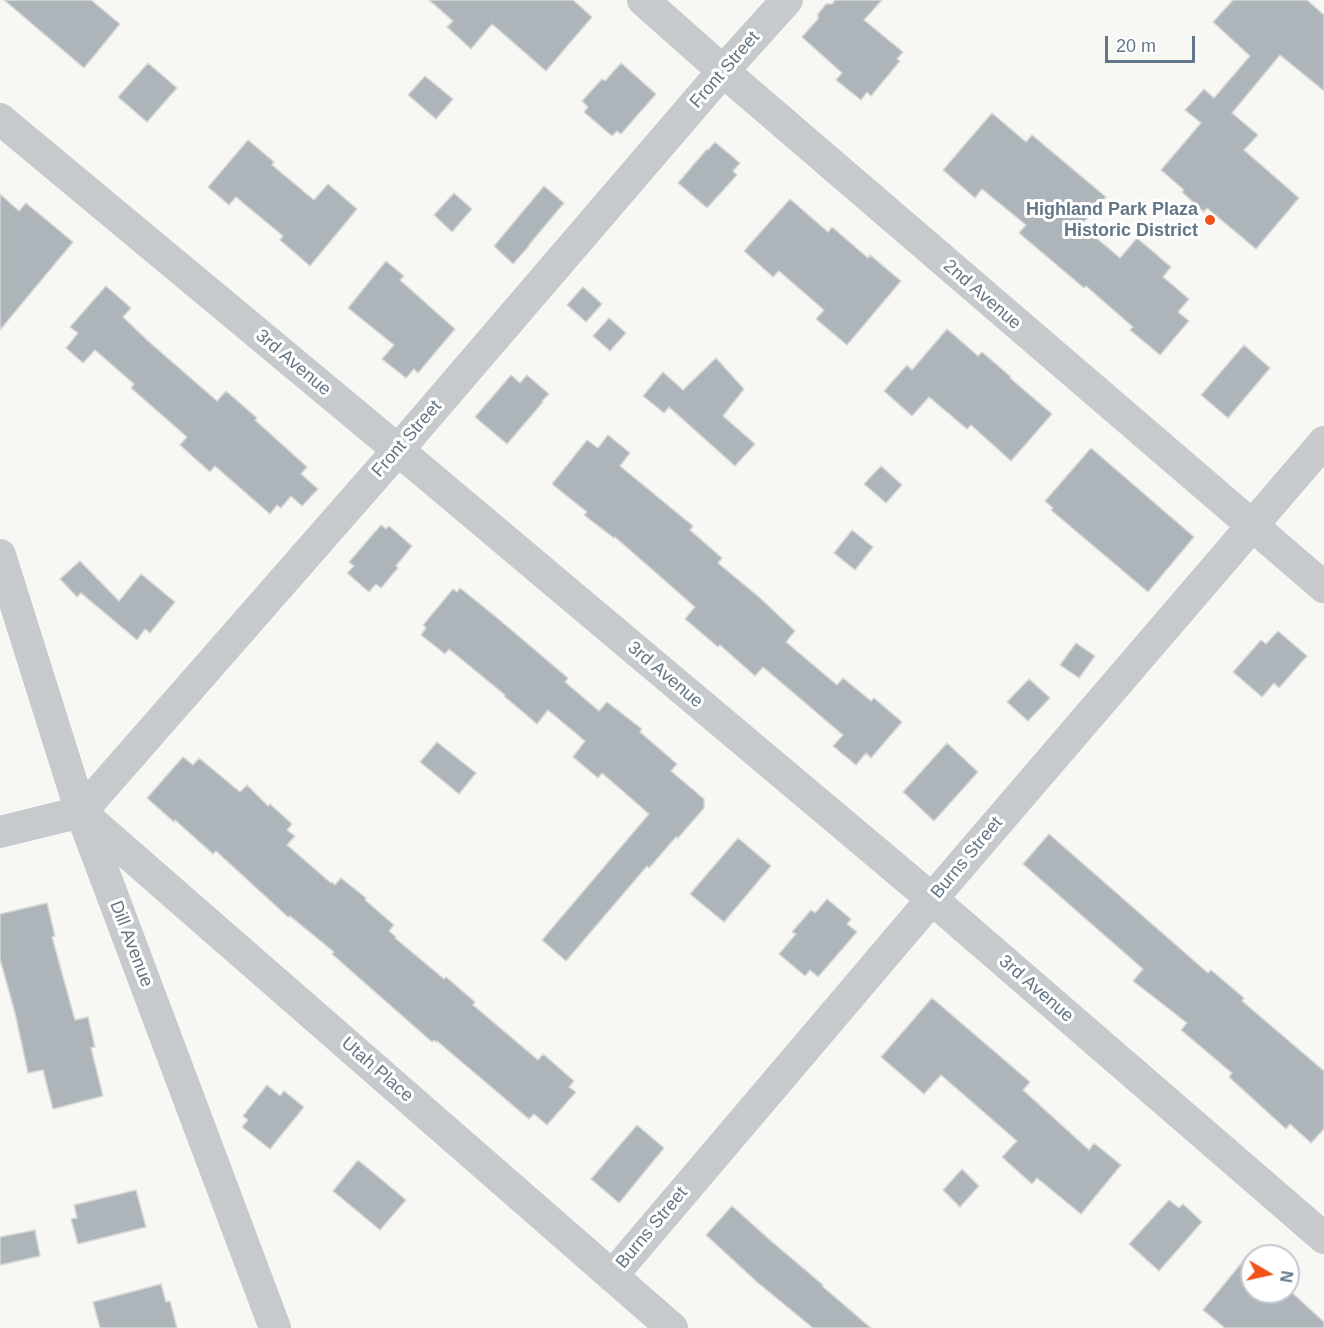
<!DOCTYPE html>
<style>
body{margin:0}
#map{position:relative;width:1324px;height:1328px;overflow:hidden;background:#f7f7f3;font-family:Arial,sans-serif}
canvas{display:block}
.north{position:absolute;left:1240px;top:1244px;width:60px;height:60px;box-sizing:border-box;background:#fff;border:2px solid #c1c8cf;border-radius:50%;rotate:99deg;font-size:16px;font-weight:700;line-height:24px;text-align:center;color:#637687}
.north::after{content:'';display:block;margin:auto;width:21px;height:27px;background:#f25218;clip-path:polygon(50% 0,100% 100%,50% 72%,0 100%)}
.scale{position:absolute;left:1105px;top:36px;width:90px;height:27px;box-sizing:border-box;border:3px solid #637687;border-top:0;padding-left:8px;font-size:18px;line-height:21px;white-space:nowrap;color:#637687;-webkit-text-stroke:4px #fff;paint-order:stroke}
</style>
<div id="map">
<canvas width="1324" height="1328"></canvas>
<div class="north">N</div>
<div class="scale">20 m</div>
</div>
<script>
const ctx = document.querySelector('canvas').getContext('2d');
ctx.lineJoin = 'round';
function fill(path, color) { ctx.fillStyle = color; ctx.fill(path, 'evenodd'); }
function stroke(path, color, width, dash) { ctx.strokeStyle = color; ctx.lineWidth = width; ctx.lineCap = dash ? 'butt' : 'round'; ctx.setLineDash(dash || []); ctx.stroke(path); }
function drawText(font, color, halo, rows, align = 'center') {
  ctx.font = font + ' Arial,sans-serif'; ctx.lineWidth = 6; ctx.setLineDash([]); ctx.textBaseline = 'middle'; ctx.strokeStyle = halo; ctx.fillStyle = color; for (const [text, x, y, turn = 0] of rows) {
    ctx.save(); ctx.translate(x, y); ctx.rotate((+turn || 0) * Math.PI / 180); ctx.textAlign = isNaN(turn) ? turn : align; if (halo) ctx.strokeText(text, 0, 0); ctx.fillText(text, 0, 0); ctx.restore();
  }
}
const building = new Path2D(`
 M4 0H91L120 24 84 68Z
 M429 0H573L592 17 546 71 492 24 471 49 447 27 453 21Z
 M835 0H882L864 20 903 52 897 59 900 61 871 96 867 92 861 100 836 80 842 73 802 37 818 19V14L826 4H832Z
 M1233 0H1307L1324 15V91L1280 55 1232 113 1258 135 1244 150 1299 198 1256 249 1207 208 1204 212 1182 192 1184 190 1161 170 1201 123 1185 110 1204 89 1214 98 1250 56 1213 22Z
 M148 63 177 88 147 122 118 97Z
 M621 63 656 94 621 134 617 131 612 136 584 112 588 107 582 101 602 79 605 81Z
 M425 76 453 99 436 119 408 95Z
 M992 113 1026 142 1032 135 1106 197 1081 225 1120 258 1137 238 1171 267 1163 277 1189 299 1178 312 1189 321 1160 355 1130 330 1133 327 1086 286 1084 288 1019 233 1026 225 982 189 975 198 943 170Z
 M248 140 274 162 272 165 314 200 328 184 357 209 310 266 280 240 283 236 236 197 229 205 208 187Z
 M715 142 740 163 733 171 737 175 707 208 678 183 707 149 708 150Z
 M544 186 564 203 528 246H529L513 264 494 246Z
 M454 193 472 209 452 232 434 215Z
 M0 194 19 211 26 203 73 242 0 330Z
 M790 199 828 232 832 227 868 258 870 255 901 281 847 345 816 319 824 310 779 271 773 277 744 251Z
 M386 261 404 276 400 280 455 329 418 373 414 369 406 378 382 359 394 345 348 308Z
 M106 286 131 308 123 317 148 341 217 401 226 391 257 418 255 420 307 467 301 474 318 489 302 506 291 496 281 508 277 505 270 514 215 466 210 472 180 445 187 437 131 388 134 384 95 350 83 363 66 348 78 333 70 327Z
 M583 287 602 304 586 322 567 305Z
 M609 318 626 333 610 351 593 336Z
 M947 329 978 356 982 352 1011 377 1010 378 1052 414 1011 461 971 425 967 429 929 397 912 416 884 391 907 365 912 370Z
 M1244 345 1270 368 1228 418 1201 395Z
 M716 358 744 389 723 416 755 444 735 466 669 407 664 413 643 396 663 372 683 390Z
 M511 375 520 383 527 375 549 394 542 401 543 402 507 444 475 417Z
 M608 435 630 453 620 466 665 503 693 526 690 530 722 558 718 563 760 598 795 631 786 642 837 685 843 678 871 701 874 698 902 722 871 758 866 753 856 765 833 746 843 735 763 667 755 676 720 645 718 647 685 619 695 607 615 537 614 538 584 515 587 512 552 484 587 440 598 448Z
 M1091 448 1194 537 1148 592 1051 510 1053 508 1045 501Z
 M881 466 902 485 886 503 864 484Z
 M381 525 386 529 389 526 412 546 396 566 398 568 381 588 376 584 369 592 347 573 354 566 349 562Z
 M852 530 873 547 855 570 834 553Z
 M80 561 119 601 141 574 175 602 150 633 145 629 137 640 81 593 77 597 60 579Z
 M460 588 496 617 568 678 565 682 599 711 607 702 642 729 640 732 677 764 671 771 704 799V808L678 838 676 837 649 868 647 866 566 961 542 940 649 814 602 773 598 778 573 757 585 741 548 710 537 724 504 696 505 695 449 649 445 654 421 635 426 628 423 625 453 589 457 592Z
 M1278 631 1307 656 1279 688 1274 683 1262 697 1233 672 1261 640 1266 644Z
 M1076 643 1095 656 1079 678 1060 665Z
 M1029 679 1050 698 1028 721 1007 702Z
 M437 742 476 773 459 794 420 762Z
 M947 743 978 772 934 821 903 792Z
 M183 757 193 765 199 758 240 792 247 785 268 806 270 804 292 824 287 830 295 836 287 845 331 883 332 882 335 885 341 878 366 898 365 900 394 925 389 931 396 937 395 938 444 979 446 977 475 1002 473 1005 538 1060 543 1054 574 1081 569 1087 576 1092 547 1125 534 1114 529 1119 437 1041 436 1042 434 1040 432 1042 332 954 334 952 290 916 288 917 216 851 213 854 175 820 174 822 147 798Z
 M1049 834 1208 973 1211 970 1244 998 1242 1001 1324 1071V1129L1311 1143 1290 1124 1286 1129 1229 1077 1232 1073 1181 1030 1187 1023 1133 981 1143 969 1023 864Z
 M738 838 771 866 724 922 690 894Z
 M827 899 851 919 847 924 857 932 818 977 810 970 805 976 779 954 796 934 792 932 811 910 815 913Z
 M47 903 55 936 52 937 75 1020 88 1017 95 1047 91 1048 103 1096 53 1109 43 1070 28 1073 15 1013 0 959V914Z
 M932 998 1030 1082 1023 1090 1089 1150 1094 1143 1121 1165 1081 1214 1037 1178 1032 1184 1002 1157 1017 1141 941 1075 924 1094 881 1057Z
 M267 1085 280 1096 284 1091 304 1107 270 1149 242 1127 248 1120 243 1116Z
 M637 1125 664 1148 619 1203 591 1179Z
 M358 1160 406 1200 380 1230 333 1191Z
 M962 1169 979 1186 960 1207 943 1190Z
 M136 1190 146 1227 78 1244 71 1219 77 1218 74 1205Z
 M1169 1200 1179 1208 1183 1204 1202 1222 1159 1271 1129 1244Z
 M732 1206 771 1241 823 1285 822 1286 871 1328H813L757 1282 706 1235Z
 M35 1230 40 1256 0 1265V1237Z
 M1248 1255 1252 1259V1292H1288V1289L1324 1322V1328H1225L1203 1310Z
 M161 1284 166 1302 170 1301 177 1328H100L93 1302Z`);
fill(building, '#adb5bb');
stroke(building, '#d8d9d6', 1.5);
stroke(new Path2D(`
 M643 0 723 71 1324 587
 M0 119 398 450 932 899 1324 1238
 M0 555 81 812 275 1328
 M84 815 672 1328
 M0 832 81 812 398 450 723 71 787 0
 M612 1276 949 879 1324 442`), '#c6cacd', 32);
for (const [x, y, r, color] of [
 [1210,220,6,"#f25218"]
]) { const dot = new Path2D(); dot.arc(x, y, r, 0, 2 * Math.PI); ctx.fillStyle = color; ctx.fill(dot); stroke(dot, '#fff', 2); }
drawText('18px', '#637687', '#fff', [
 ["Front Street",725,70,-49],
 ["2nd Avenue",982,295,41],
 ["3rd Avenue",293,363,40],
 ["Front Street",407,439,-49],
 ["3rd Avenue",665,675,40],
 ["Burns Street",967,858,-50],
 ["Dill Avenue",131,944,69],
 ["3rd Avenue",1036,989,41],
 ["Utah Place",377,1070,41],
 ["Burns Street",652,1228,-50]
]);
drawText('bold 18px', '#637687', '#fff', [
 ["Highland Park Plaza",1198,210],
 ["Historic District",1198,231]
], 'right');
</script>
